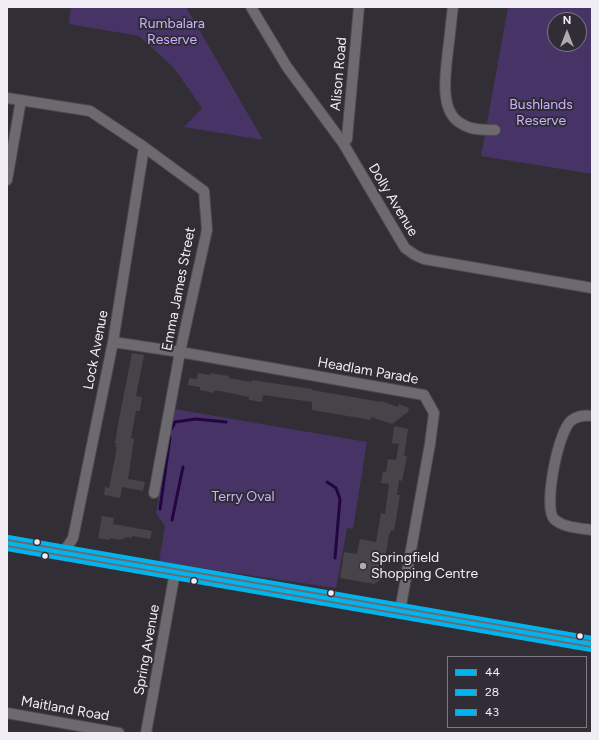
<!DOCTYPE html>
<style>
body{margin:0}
#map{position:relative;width:599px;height:740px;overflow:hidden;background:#312f35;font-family:Figtree,sans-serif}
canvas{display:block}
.frame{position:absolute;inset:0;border:8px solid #f0edf4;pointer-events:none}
.legend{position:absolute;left:447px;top:656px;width:140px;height:72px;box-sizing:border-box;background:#302d37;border:1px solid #7d7a83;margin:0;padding:5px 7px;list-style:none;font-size:12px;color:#f0edf4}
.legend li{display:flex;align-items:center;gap:8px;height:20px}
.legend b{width:20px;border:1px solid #7d7a83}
.north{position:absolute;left:547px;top:12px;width:40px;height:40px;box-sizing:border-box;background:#302d37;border:1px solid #7d7a83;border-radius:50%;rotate:0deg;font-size:11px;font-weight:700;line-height:16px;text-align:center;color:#f0edf4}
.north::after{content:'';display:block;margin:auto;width:14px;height:18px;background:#adaab1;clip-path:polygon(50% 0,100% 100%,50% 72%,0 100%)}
</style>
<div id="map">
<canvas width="599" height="740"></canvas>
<div class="frame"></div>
<ul class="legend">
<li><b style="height:5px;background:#00b5ef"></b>44</li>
<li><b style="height:5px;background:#00b5ef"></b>28</li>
<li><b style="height:5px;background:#00b5ef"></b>43</li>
</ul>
<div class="north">N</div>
</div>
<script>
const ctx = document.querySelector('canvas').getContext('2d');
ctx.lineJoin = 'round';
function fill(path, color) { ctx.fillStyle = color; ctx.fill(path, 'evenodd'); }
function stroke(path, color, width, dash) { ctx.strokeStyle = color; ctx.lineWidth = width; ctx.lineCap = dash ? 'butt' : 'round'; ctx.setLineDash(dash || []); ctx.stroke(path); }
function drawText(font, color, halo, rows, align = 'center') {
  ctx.font = font + ' Figtree,sans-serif'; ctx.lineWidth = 4; ctx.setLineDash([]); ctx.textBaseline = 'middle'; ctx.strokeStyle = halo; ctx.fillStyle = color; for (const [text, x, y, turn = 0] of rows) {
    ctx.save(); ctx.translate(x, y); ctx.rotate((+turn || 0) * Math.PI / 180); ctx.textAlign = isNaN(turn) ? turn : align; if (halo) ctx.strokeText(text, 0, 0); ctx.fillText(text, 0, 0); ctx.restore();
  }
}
fill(new Path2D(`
 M71 7H186L263 140 184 127 202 108 174 68 139 36 69 24Z
 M508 7H592V174L481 156ZM555 20H579V44H555Z
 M174 409 367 442 353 529 347 528 336 588 159 562 165 526 156 513Z`), '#473366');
stroke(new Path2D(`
 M172 428 175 422 196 419 226 422
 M327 482 336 488 340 499 335 558
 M160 509 170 437
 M172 520 183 467`), '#230640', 3);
fill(new Path2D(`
 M132 353 144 355 136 396 142 397 140 411H136L131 438 134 439 128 479 145 482 143 491 122 487 120 498 104 495 105 487 109 488 111 478 117 447H115L116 443H115L118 424Z
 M198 373 210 375V373L229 376 228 378 252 382V380L312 389V390L381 402V401L398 407 399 404 409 408 408 412 392 424 371 417V420L312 410V402L263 395 262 402 249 400V397L220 391H214V393L200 390V387L188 385 189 378 197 379Z
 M394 426 408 429 404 456H407L402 481 399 480 397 495H400L394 531 391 530 390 534H389L382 579 374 584 340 578 344 552 357 554 360 539 376 542 381 513 385 514 389 484 381 483 383 472H386L388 459 396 460 399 444 392 443Z
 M102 516 114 518 113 524 152 531 150 539 132 536V538L125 537V539H121V540L110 538V540L98 538Z`), '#464449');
const street = new Path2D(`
 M251 7 287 67 343 143 405 248 415 255 424 259 592 288
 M453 7C451 21 450 36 448 50 446 71 438 112 462 124 471 130 484 130 495 130
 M7 98 90 111 144 147 204 191 207 230 180 352 154 493
 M343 143 347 139 348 127 359 7
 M7 180 21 100
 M113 342 180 352 424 395 434 413 430 444 400 611
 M592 416C585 415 578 416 572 420 558 429 543 508 554 519 564 528 580 528 592 530
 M63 553 73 538 113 342 144 147
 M7 713 119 733
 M146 733 175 572`);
const secondary = new Path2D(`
 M7 543 592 644`);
stroke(street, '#4d4b50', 12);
stroke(secondary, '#4d4b50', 16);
stroke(street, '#6c6a6f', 10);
stroke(secondary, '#6c6a6f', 14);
stroke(new Path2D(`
 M7 543 592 644`), '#00b5ef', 4);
stroke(new Path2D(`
 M7 549 591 650`), '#00b5ef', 4);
stroke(new Path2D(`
 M8 537 592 638`), '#00b5ef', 4);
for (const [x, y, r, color] of [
 [37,542,3.5,"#f0edf4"],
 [45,556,3.5,"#f0edf4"],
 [363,566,4,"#adaab1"],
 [194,581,3.5,"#f0edf4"],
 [331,593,3.5,"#f0edf4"],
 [580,636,3.5,"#f0edf4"]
]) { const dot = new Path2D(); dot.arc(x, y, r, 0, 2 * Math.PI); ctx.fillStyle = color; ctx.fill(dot); stroke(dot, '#302d37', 1.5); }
drawText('14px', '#cbb0fe', '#302d37', [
 ["Rumbalara",172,24],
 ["Reserve",172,40],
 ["Bushlands",541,105],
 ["Reserve",541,121],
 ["Terry Oval",243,497]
]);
drawText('14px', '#f0edf4', '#302d37', [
 ["Alison Road",339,74,-85],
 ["Dolly Avenue",393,200,59],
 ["Emma James Street",179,289,-79],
 ["Lock Avenue",96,350,-79],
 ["Headlam Parade",368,371,10],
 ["Spring Avenue",147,650,-80],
 ["Maitland Road",65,709,10]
]);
drawText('14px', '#f0edf4', '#302d37', [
 ["Springfield",371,558],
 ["Shopping Centre",371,574]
], 'left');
</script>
